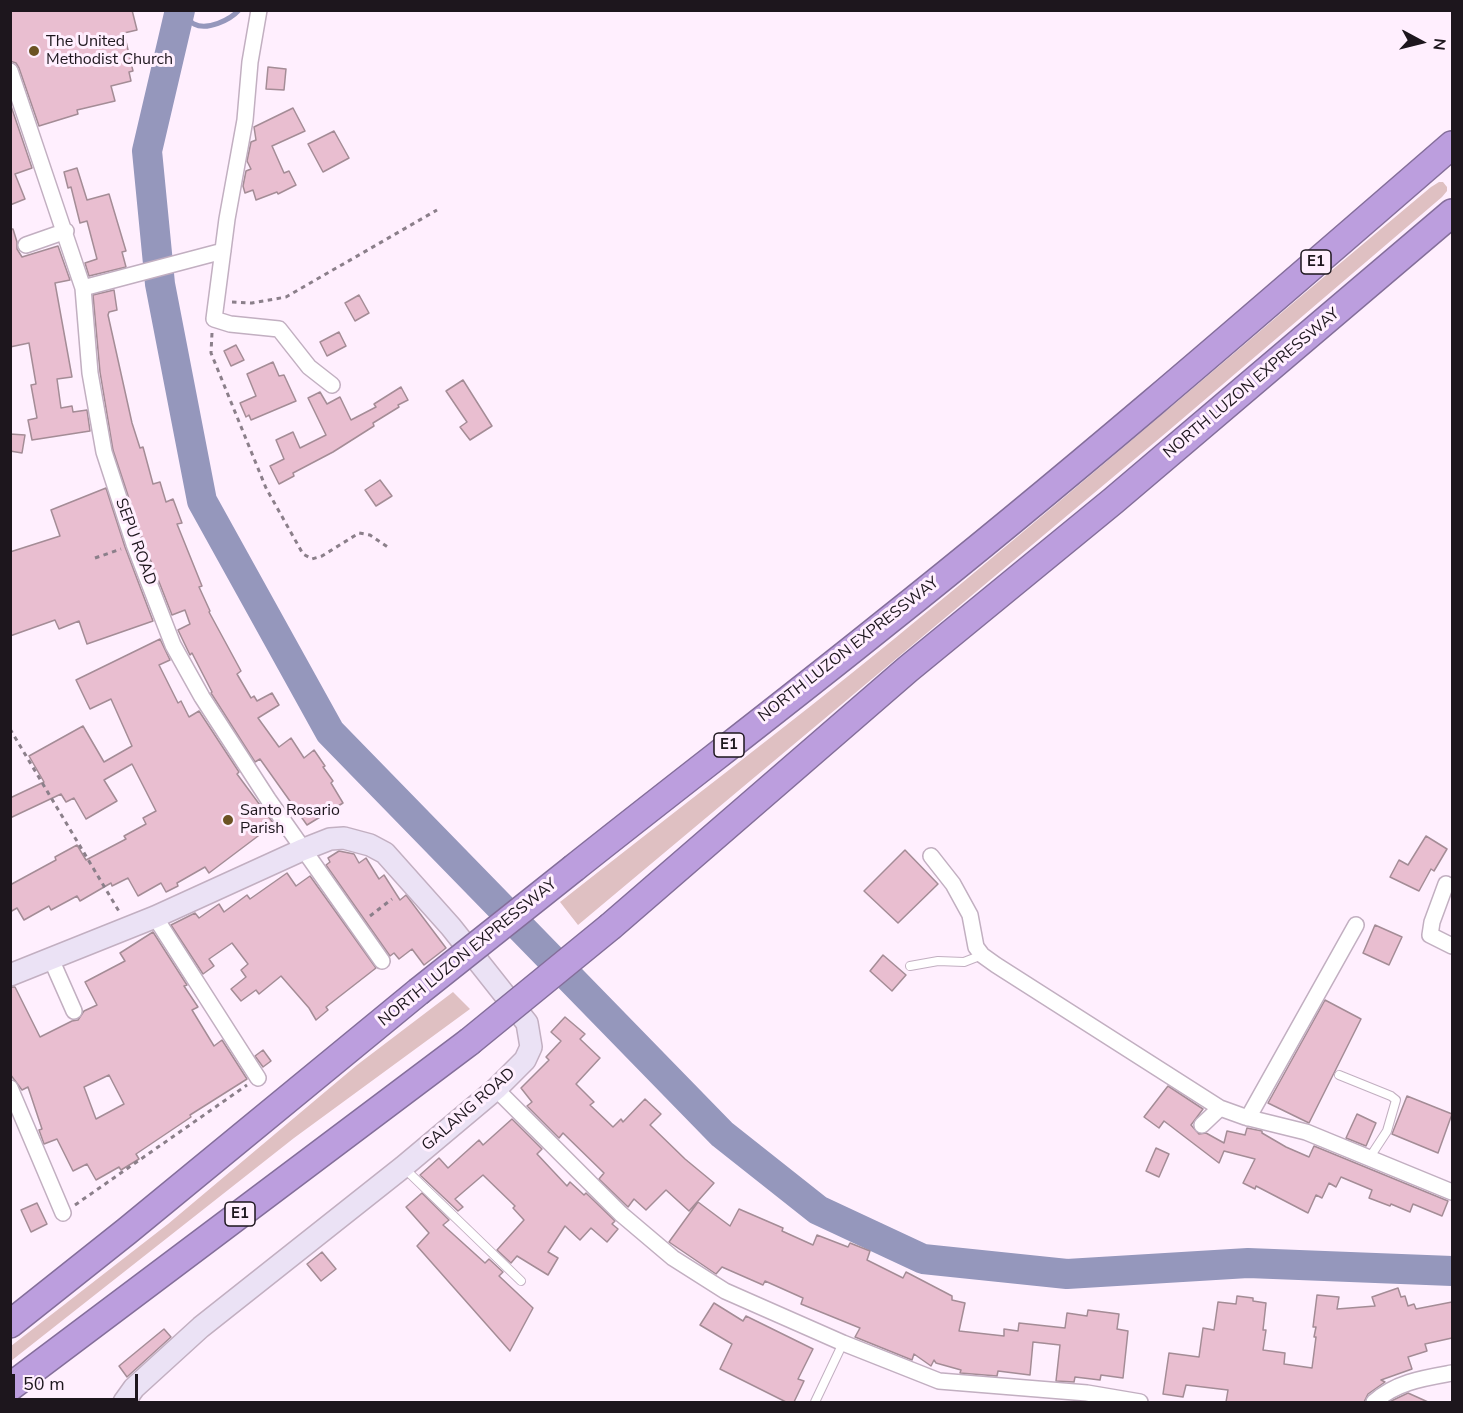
<!DOCTYPE html>
<style>
body{margin:0}
#map{position:relative;width:1463px;height:1413px;overflow:hidden;background:#ffeffe;font-family:"Nunito Sans",sans-serif}
canvas{display:block}
.frame{position:absolute;inset:0;border:12px solid #1d161d;pointer-events:none}
.north{position:absolute;left:1391px;top:12px;width:60px;height:60px;-webkit-text-stroke:4px #ffeffe;paint-order:stroke;rotate:97deg;font-size:16px;font-weight:700;line-height:24px;text-align:center;color:#1d161d}
.north::after{content:'';display:block;margin:auto;width:21px;height:27px;background:#1d161d;clip-path:polygon(50% 0,100% 100%,50% 72%,0 100%)}
.scale{position:absolute;left:12px;top:1374px;width:126px;height:27px;box-sizing:border-box;border:3px solid #1d161d;border-top:0;padding-left:8px;font-size:18px;line-height:21px;white-space:nowrap;color:#1d161d;-webkit-text-stroke:4px #ffeffe;paint-order:stroke}
</style>
<div id="map">
<canvas width="1463" height="1413"></canvas>
<div class="frame"></div>
<div class="north">N</div>
<div class="scale">50 m</div>
</div>
<script>
const ctx = document.querySelector('canvas').getContext('2d');
ctx.lineJoin = 'round';
function fill(path, color) { ctx.fillStyle = color; ctx.fill(path, 'evenodd'); }
function stroke(path, color, width, dash) { ctx.strokeStyle = color; ctx.lineWidth = width; ctx.lineCap = dash ? 'butt' : 'round'; ctx.setLineDash(dash || []); ctx.stroke(path); }
function drawText(font, color, halo, rows, align = 'center') {
  ctx.font = font + ' "Nunito Sans",sans-serif'; ctx.lineWidth = 6; ctx.setLineDash([]); ctx.textBaseline = 'middle'; ctx.strokeStyle = halo; ctx.fillStyle = color; for (const [text, x, y, turn = 0] of rows) {
    ctx.save(); ctx.translate(x, y); ctx.rotate((+turn || 0) * Math.PI / 180); ctx.textAlign = isNaN(turn) ? turn : align; if (halo) ctx.strokeText(text, 0, 0); ctx.fillText(text, 0, 0); ctx.restore();
  }
}
fill(new Path2D(`
 M1439 182H1443L1447 187V191L1442 197 1167 432 578 925 560 902C671 814 784 729 894 639 1075 491 1251 337 1431 187Z
 M453 992 470 1009 294 1138 11 1361V1346L168 1224 357 1065Z`), '#dfc0c2');
stroke(new Path2D(`
 M180 10C184 14 189 22 194 24 207 31 230 20 239 10`), '#9597bc', 5);
stroke(new Path2D(`
 M180 10 147 151 160 284 202 501 330 732 722 1134 818 1210 923 1259 1067 1274 1248 1263 1452 1271`), '#9597bc', 30);
const building = new Path2D(`
 M10 10H132L137 30 124 33 133 71 129 72 131 81 111 86 115 101 77 110 78 114 39 126 19 68 16 63 10 61Z
 M268 67 286 69 284 90 266 89Z
 M10 103 32 168 15 174 25 199 10 205Z
 M293 108 305 131 272 146 284 173 289 171 296 185 278 194 277 192 256 200 253 190 245 193 243 186 246 171 251 169 247 161 251 142 256 140 254 127Z
 M334 131 349 158 323 172 308 144Z
 M77 168 87 200 109 194 126 251 122 252 126 267 89 276 85 263 97 259 87 221 80 223 71 187 68 188 64 172Z
 M10 229H13L17 242V249L22 257 58 246 70 280 55 283 72 377 57 379 61 408 72 406 73 412 87 410 90 431 32 440 28 420 37 418 31 385 36 384 29 343 10 347Z
 M114 290 117 310 109 312 108 315 132 423 140 448 143 447 153 484 160 482 166 502 173 499 182 523 177 524 202 586 199 587 210 611 209 612 241 671 237 674 251 698 254 696 257 701 272 693 279 705 258 718 279 747 291 738 304 758 314 750 325 766 323 767 333 781 331 783 343 803 307 825 260 759 255 762 211 693 212 692 192 653 190 655 178 630 190 624 185 610 172 615 143 541 113 450 100 372 93 295Z
 M359 295 369 313 355 321 345 303Z
 M339 332 346 346 327 356 320 342Z
 M236 345 244 360 231 366 224 351Z
 M273 362 279 376 284 375 296 401 251 420 249 415 246 417 240 403 256 396 247 374Z
 M463 380 492 426 470 440 460 427 467 422 446 391Z
 M401 387 408 400 398 405 399 407 373 423 374 426 333 452 293 473 294 476 279 484 270 466 284 459 276 440 293 432 300 448 326 435 308 398 320 392 327 404 340 397 351 420 376 407 374 404Z
 M10 434 25 435 22 453 10 451Z
 M380 480 392 496 376 506 365 490Z
 M106 488 125 547 153 621 87 644 79 621 59 629 55 620 10 636V552L60 536 51 510Z
 M160 639 170 660 159 665 178 703 181 701 189 717 199 711 239 772 237 774 274 824 209 873 205 867 177 883 178 886 166 892 161 883 138 896 128 878 112 886 111 883 80 901 77 896 51 910 49 906 24 920 17 908 10 912V885L56 860 55 857 77 845 86 860 126 839 124 836 146 824 143 818 156 811 132 764 104 780 117 801 86 819 74 798 66 802 61 794 10 818V798L44 782 29 756 83 726 104 762 132 746 111 699 90 709 76 680Z
 M1426 836 1447 849 1434 871 1431 869 1419 891 1390 877 1399 860 1408 865Z
 M905 850 938 884 898 923 864 891Z
 M339 851 354 854 359 863 366 858 379 879 384 875 400 900 406 895 446 948 424 965 412 949 399 959 394 953 390 956 326 865 330 862 328 858Z
 M287 873 296 886 310 876 376 968 326 1007 328 1010 316 1020 309 1008 281 976 259 994 256 990 241 1001 231 989 246 977 241 970 248 964 232 943 209 959 214 966 203 974 171 925 195 913 199 918 219 904 224 912 247 895 250 899Z
 M1375 925 1402 937 1389 965 1363 953Z
 M153 932 187 985 184 986 198 1007 192 1010 214 1046 222 1040 247 1079 190 1115 191 1117 136 1154 139 1159 121 1170 119 1167 96 1180 87 1164 73 1171 57 1139 44 1144 39 1130 42 1129 28 1087 22 1090 10 1074V987H15L40 1037 72 1021 78 1020 84 1011 97 1005 85 982 125 961 120 953ZM109 1075 124 1104 96 1119 84 1087Z
 M883 955 906 975 892 991 870 971Z
 M1325 1000 1361 1019 1309 1123 1268 1103Z
 M565 1017 585 1034 580 1039 600 1058 576 1084 594 1102 590 1105 613 1127 621 1119 623 1122 645 1099 661 1114 650 1125 685 1159 714 1183 689 1211 666 1190 646 1210 634 1199 628 1207 599 1179 604 1173 563 1133 559 1138 527 1106 532 1102 521 1088 549 1060 546 1057 561 1041 551 1032Z
 M263 1050 271 1061 263 1067 255 1056Z
 M1168 1086 1203 1109 1191 1125 1199 1134 1206 1133 1224 1143 1227 1131 1245 1135 1247 1128 1262 1131V1133L1286 1147 1309 1157 1314 1146 1448 1201 1442 1216 1413 1204 1410 1212 1391 1204 1390 1206 1369 1198 1372 1190 1341 1177 1336 1187 1329 1183 1322 1198 1316 1195 1308 1213 1256 1186 1255 1189 1243 1183 1255 1159 1224 1151 1219 1163 1164 1121 1159 1128 1144 1117Z
 M1407 1096 1452 1114 1438 1153 1392 1134Z
 M1357 1114 1376 1123 1366 1146 1346 1138Z
 M512 1119 542 1149 537 1154 567 1186 570 1182 584 1195 586 1193 615 1221 612 1224 618 1229 607 1242 591 1228 580 1240 565 1226 548 1252 558 1258 548 1275 517 1256 511 1263 497 1250 524 1220 513 1208 515 1206 483 1175 455 1199 463 1207 458 1211 420 1175 439 1158 448 1168 479 1140 483 1145Z
 M1156 1148 1169 1154 1159 1177 1146 1171Z
 M422 1193 449 1220 443 1225 485 1263 489 1259 503 1272 499 1276 533 1308 510 1351 417 1246 429 1233 406 1207Z
 M698 1202 730 1226 739 1209 783 1228 782 1231 813 1245 817 1235 848 1247 850 1243 870 1251 867 1260 903 1278 906 1272 952 1296V1300L965 1303 959 1331 1004 1336V1329L1018 1331 1019 1323 1065 1328 1067 1313 1087 1316 1088 1310 1119 1314 1117 1329 1128 1331 1123 1378 1101 1375 1100 1380 1075 1377 1074 1382 1056 1381 1060 1345 1033 1342 1030 1375 998 1371 997 1376 960 1373 961 1370 936 1363 934 1360 931 1366 914 1354 912 1360 855 1337 860 1328 801 1304 803 1298 765 1281 763 1285 722 1267 716 1274 669 1242Z
 M37 1203 47 1224 31 1232 21 1210Z
 M322 1252 336 1269 321 1281 307 1264Z
 M1398 1288 1401 1297 1405 1296 1408 1306 1414 1304 1416 1309 1452 1302V1338L1425 1344 1427 1351 1408 1357 1412 1369 1381 1380 1385 1382 1368 1394 1364 1402H1226L1228 1390 1186 1385 1183 1397 1163 1394 1169 1353 1199 1357 1203 1328 1214 1330 1218 1302 1236 1304 1237 1296 1253 1298V1301L1266 1303 1263 1330H1266L1263 1350 1285 1353 1284 1364 1312 1368 1316 1337H1314L1316 1327H1313L1317 1295 1339 1297 1337 1309 1375 1306 1372 1297Z
 M714 1303 743 1321 746 1316 813 1349 798 1379 804 1381 794 1402H786L720 1369 732 1344 700 1325Z
 M164 1329 171 1337 127 1377 119 1366Z
 M1408 1393 1428 1402H1389Z`);
fill(building, '#e9bed0');
stroke(building, '#a48c96', 1.5);
const lane = new Path2D(`
 M910 966 938 961 964 962 982 955
 M1339 1075 1391 1096 1396 1100 1387 1131 1370 1157
 M404 1168 521 1281
 M815 1402 843 1343`);
const street = new Path2D(`
 M259 10 250 62 245 120 227 219 214 319 230 324 279 329 309 367 332 385
 M10 71 83 288 90 373 104 452 134 544 173 645 202 697 268 799 382 961
 M26 245 66 231
 M83 288 223 251
 M931 856 953 884 970 915 976 947 982 955 996 965 1220 1108 1245 1117 1306 1132 1452 1192
 M1446 884 1432 922 1430 935 1452 946
 M155 917 258 1078
 M51 959 74 1011
 M10 1088 63 1213
 M496 1089 621 1214 673 1258 725 1291 843 1343 939 1381 1087 1393 1140 1402
 M1248 1118 1356 925
 M1202 1125 1220 1108
 M1374 1402C1396 1382 1424 1378 1452 1373`);
const secondary = new Path2D(`
 M10 975 155 917 302 850 330 839 344 838 370 845 385 853 451 927 527 1023 531 1047 525 1060 496 1089 403 1167 201 1327 134 1388 124 1402`);
const highway = new Path2D(`
 M574 868C677 786 782 706 884 624 1078 470 1265 307 1452 145
 M611 926 908 669 1113 501 1452 213
 M10 1324 127 1231 418 992
 M10 1387 469 1042`);
stroke(lane, '#c2afc1', 10);
stroke(street, '#c2afc1', 18);
stroke(secondary, '#c2afc1', 24);
stroke(highway, '#846e9a', 30);
stroke(new Path2D(`
 M232 302 252 303 286 297 437 210
 M212 333 211 353 266 488 303 554 312 559 322 556 359 533 370 535 389 548
 M95 558 121 549
 M10 729 120 913
 M370 916 392 899
 M75 1205 247 1085`), '#8b7f8a', 3, [4.5, 4.5]);
stroke(lane, '#fff', 8);
stroke(street, '#fff', 15);
stroke(secondary, '#ebe2f5', 21);
stroke(highway, '#bc9ede', 27);
const highwayBridge = new Path2D(`
 M418 992 574 868
 M469 1042 611 926`);
stroke(highwayBridge, '#846e9a', 30, []);
stroke(highwayBridge, '#bc9ede', 27);
for (const [x, y, r, color] of [
 [34,51,6,"#6b5323"],
 [228,820,6,"#6b5323"]
]) { const dot = new Path2D(); dot.arc(x, y, r, 0, 2 * Math.PI); ctx.fillStyle = color; ctx.fill(dot); stroke(dot, '#ffeffe', 2); }
for (const [x, y, w] of [
 [1316,262,30],
 [729,745,30],
 [240,1214,30]
]) { const box = new Path2D(); box.roundRect(x - w / 2, y - 12, w, 24, 4.5); ctx.fillStyle = '#ffeffe'; ctx.fill(box); stroke(box, '#1d161d', 1.5); }
drawText('bold 15px', '#1d161d', null, [
 ["E1",1316,262],
 ["E1",729,745],
 ["E1",240,1214]
]);
drawText('16px', '#1d161d', '#ffeffe', [
 ["The United",46,42],
 ["Methodist Church",46,60],
 ["Santo Rosario",240,811],
 ["Parish",240,829]
], 'left');
drawText('16px', '#1d161d', '#ffeffe', [
 ["NORTH LUZON EXPRESSWAY",1252,384,-40],
 ["SEPU ROAD",135,542,70],
 ["NORTH LUZON EXPRESSWAY",849,650,-38],
 ["NORTH LUZON EXPRESSWAY",468,953,-39],
 ["GALANG ROAD",469,1110,-41]
]);
</script>
